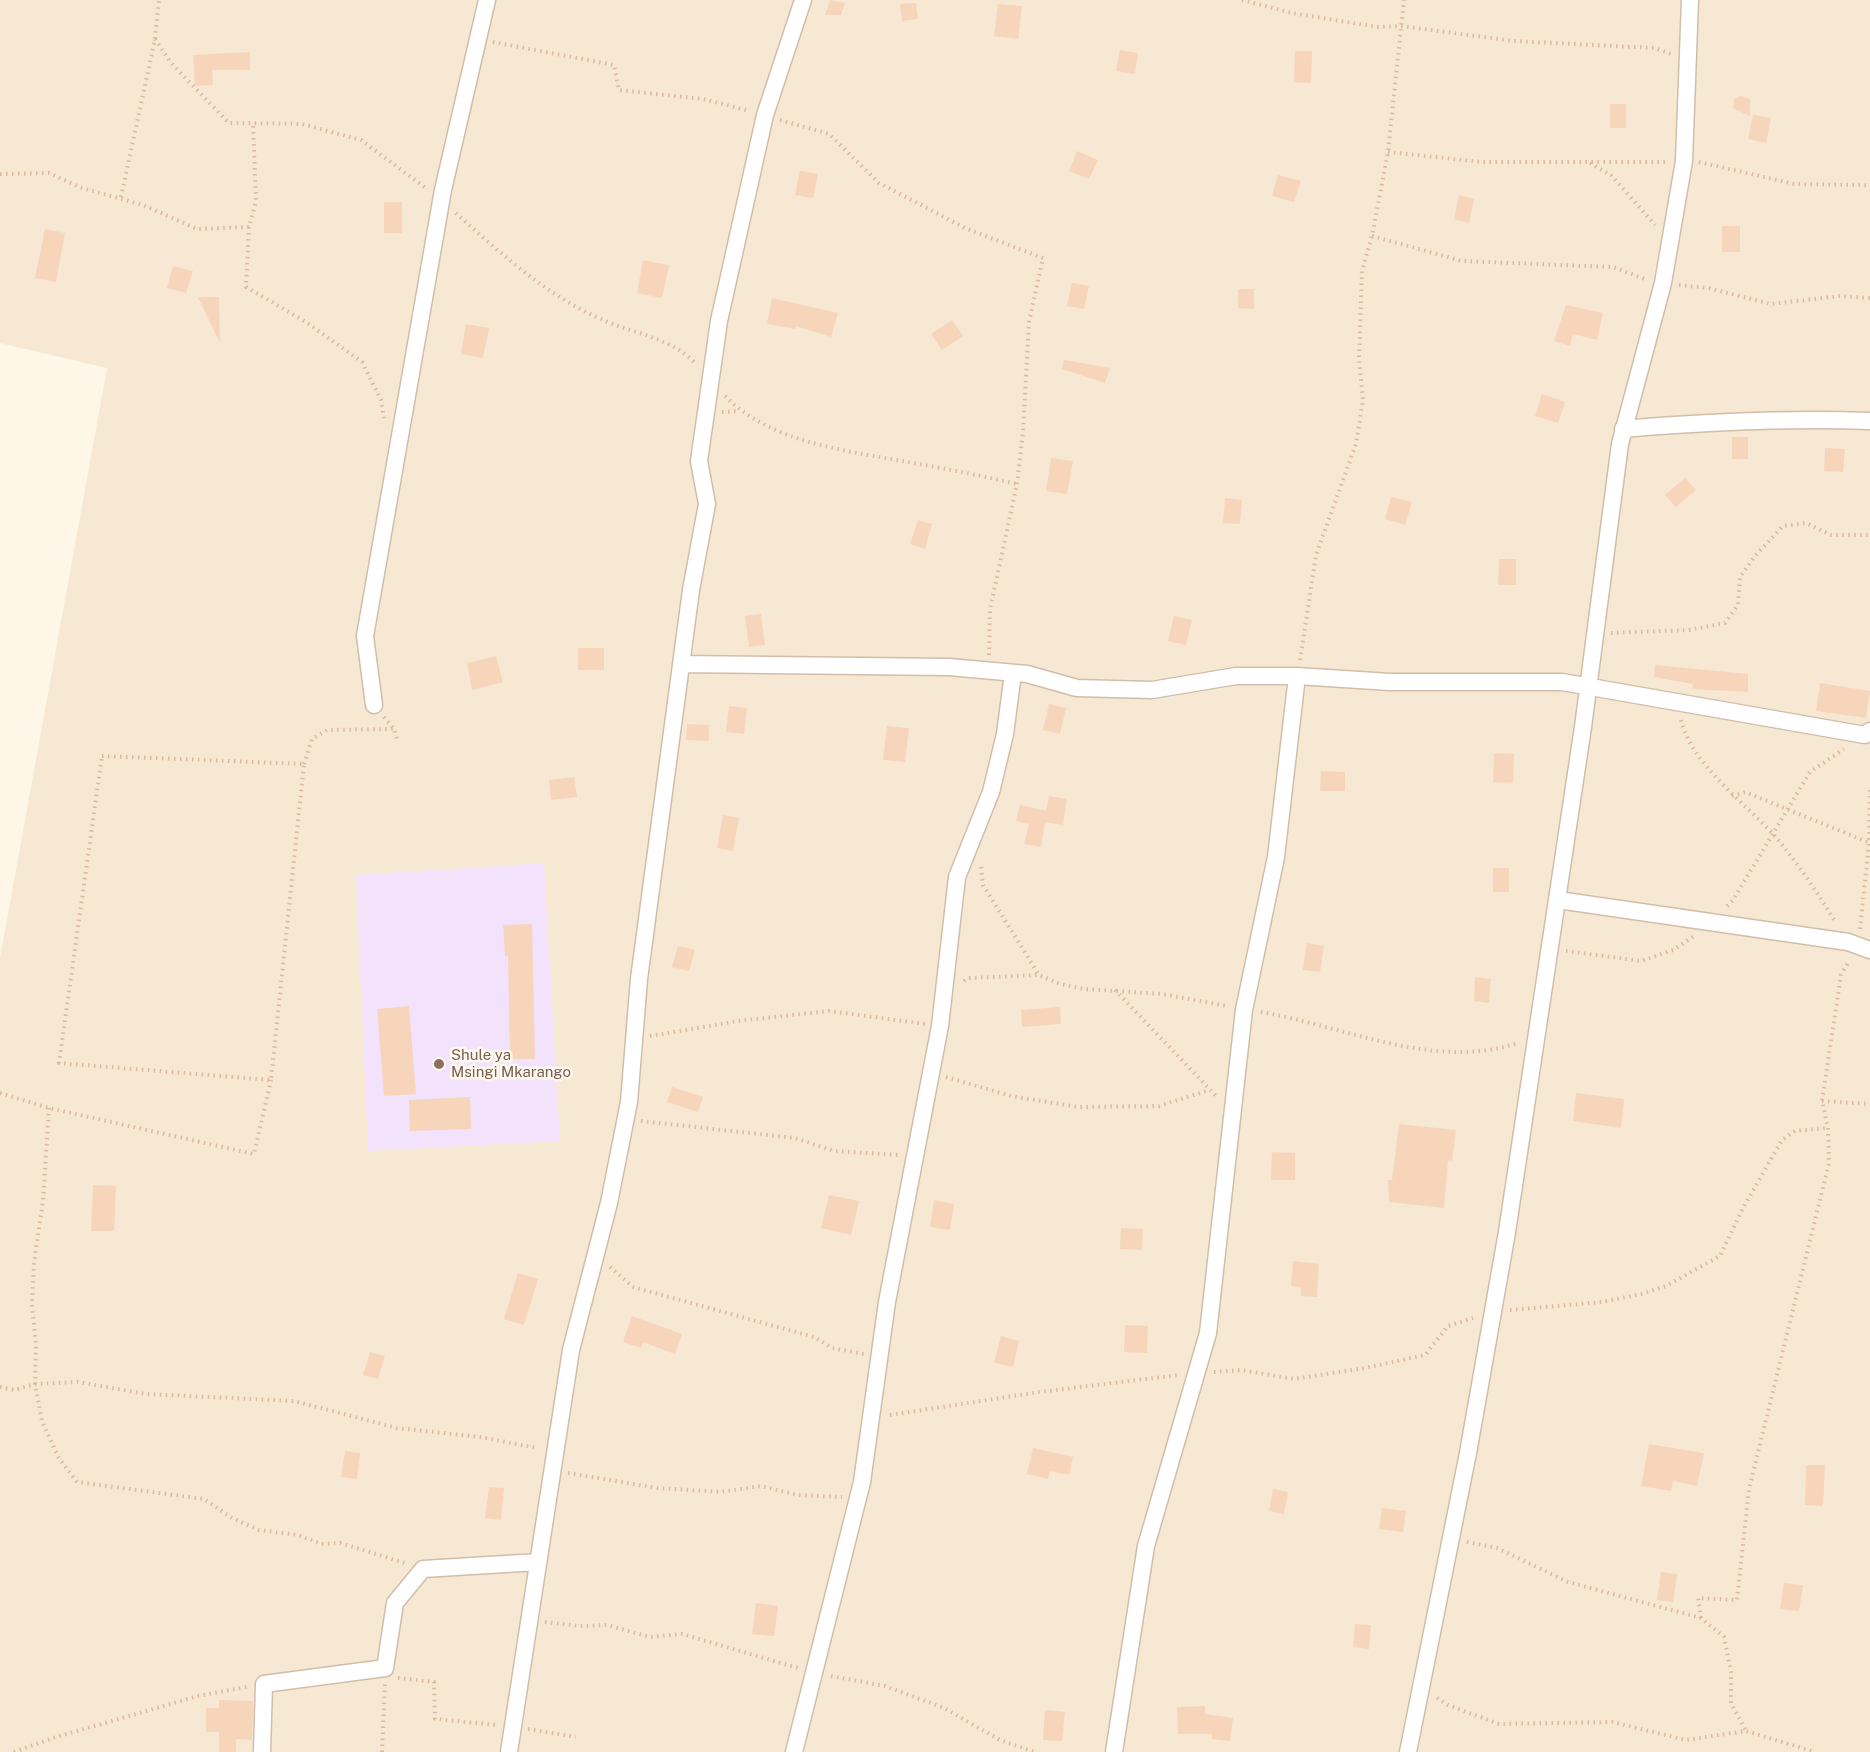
<!DOCTYPE html>
<style>
body{margin:0}
canvas{display:block;background:#fef6e6}
</style>
<canvas width="1870" height="1752"></canvas>
<script>
const ctx = document.querySelector('canvas').getContext('2d');
ctx.lineJoin = 'round';
function fill(path, color) { ctx.fillStyle = color; ctx.fill(path, 'evenodd'); }
function stroke(path, color, width, dash) { ctx.strokeStyle = color; ctx.lineWidth = width; ctx.lineCap = dash ? 'butt' : 'round'; ctx.setLineDash(dash || []); ctx.stroke(path); }
function drawText(font, color, halo, rows, align = 'center') {
  ctx.font = font + ' "Public Sans",sans-serif'; ctx.lineWidth = 5; ctx.setLineDash([]); ctx.textBaseline = 'middle'; ctx.strokeStyle = halo; ctx.fillStyle = color; for (const [text, x, y, turn = 0] of rows) {
    ctx.save(); ctx.translate(x, y); ctx.rotate((+turn || 0) * Math.PI / 180); ctx.textAlign = isNaN(turn) ? turn : align; if (halo) ctx.strokeText(text, 0, 0); ctx.fillText(text, 0, 0); ctx.restore();
  }
}
fill(new Path2D(`
 M0 0H1870V1752H0V958L107 368 0 343Z`), '#f7e8d4');
fill(new Path2D(`
 M544 863 560 1141 368 1151 356 875Z`), '#f3e2fb');
fill(new Path2D(`
 M830 0 845 3 841 15H825Z
 M916 3 918 19 902 21 900 4Z
 M998 4 1022 6 1018 39 994 36Z
 M1120 50 1138 53 1135 74 1116 71Z
 M1295 51H1312L1311 83 1294 82Z
 M250 52V70H212L213 85 195 86 193 55Z
 M1741 96 1750 99V116L1733 108 1734 99Z
 M1610 104H1626V128H1610Z
 M1753 115 1771 118 1766 143 1748 139Z
 M1077 151 1098 160 1089 179 1069 171Z
 M800 171 818 174 813 198 795 195Z
 M1278 175 1301 181 1294 202 1272 196Z
 M1459 195 1474 199 1469 223 1454 219Z
 M384 202H402V233H384Z
 M1722 226H1740V252H1722Z
 M45 229 65 233 56 282 35 278Z
 M643 260 669 265 662 298 637 293Z
 M173 266 193 271 186 293 167 288Z
 M1072 283 1089 286 1084 309 1067 306Z
 M1238 289H1254V309L1238 308Z
 M198 297H219L220 343Z
 M772 298 838 313 831 337 796 326 795 329 767 324Z
 M1566 305 1603 313 1597 340 1573 334 1570 346 1554 341Z
 M952 320 963 336 942 350 931 334Z
 M466 324 489 328 483 358 461 354Z
 M1064 360 1110 368 1105 383 1062 369Z
 M1542 394 1565 402 1558 423 1535 416Z
 M1732 437H1748V459H1732Z
 M1825 448 1845 449 1843 472 1824 471Z
 M1051 458 1073 461 1067 494 1046 491Z
 M1685 478 1696 490 1676 507 1665 495Z
 M1391 497 1412 502 1405 525 1385 519Z
 M1225 498 1242 500 1240 524 1223 523Z
 M918 520 932 524 925 549 910 544Z
 M1499 559H1516V585H1498Z
 M761 614 765 645 749 647 745 616Z
 M1174 616 1192 620 1186 645 1168 641Z
 M578 648H604V670H578Z
 M496 656 503 682 472 690 467 663Z
 M1655 665 1748 674V692L1692 689 1693 684 1654 677Z
 M1820 683 1870 691 1866 718 1816 711Z
 M1049 704 1066 708 1060 734 1043 730Z
 M729 706 747 708 744 734 726 732Z
 M687 724 709 725V741L686 740Z
 M887 726 909 728 905 762 883 760Z
 M1494 753 1514 754 1513 783 1493 782Z
 M1321 771 1345 772V791H1320Z
 M574 777 577 797 551 800 549 780Z
 M1049 796 1067 799 1063 825 1045 822 1041 847 1024 844 1029 824 1016 821 1020 805 1046 811Z
 M723 815 739 818 733 851 717 848Z
 M1493 868H1509V892H1493Z
 M532 924 535 1059H510L508 956H505L503 925Z
 M1307 943 1324 946 1320 972 1303 970Z
 M678 946 695 950 689 971 672 967Z
 M1475 977 1491 979 1489 1003 1474 1001Z
 M409 1006 416 1094 384 1096 377 1009Z
 M1060 1007 1061 1024 1022 1027 1021 1010Z
 M672 1087 703 1097 698 1112 667 1102Z
 M1576 1093 1624 1099 1621 1128 1573 1121Z
 M470 1097 471 1129 410 1131 409 1100Z
 M1399 1124 1456 1130 1452 1161 1448 1160 1444 1208 1389 1202 1388 1180H1392Z
 M1272 1152 1295 1153V1180H1271Z
 M93 1185 116 1186 114 1231H91Z
 M829 1195 859 1201 851 1235 821 1228Z
 M934 1200 954 1204 950 1230 930 1227Z
 M1121 1228 1143 1229 1142 1250 1120 1249Z
 M1293 1261 1319 1264 1317 1297 1301 1296V1287L1291 1286Z
 M518 1273 538 1279 524 1325 504 1319Z
 M632 1316 682 1334 675 1354 643 1342 641 1348 623 1342Z
 M1125 1325 1148 1326 1147 1353 1124 1352Z
 M1001 1336 1019 1341 1013 1367 994 1363Z
 M370 1352 385 1356 378 1379 363 1375Z
 M1649 1444 1704 1453 1697 1486 1673 1481 1671 1491 1641 1486Z
 M1033 1448 1073 1457 1069 1475 1050 1471 1048 1479 1027 1474Z
 M345 1451 360 1453 357 1479 341 1477Z
 M1806 1465H1825L1823 1506 1805 1505Z
 M489 1487 504 1488 501 1520 485 1518Z
 M1273 1489 1288 1492 1284 1514 1269 1511Z
 M1382 1508 1406 1511 1403 1532 1379 1529Z
 M1661 1572 1677 1574 1673 1602 1657 1600Z
 M1784 1583 1803 1585 1799 1611 1780 1609Z
 M756 1603 778 1606 774 1636 752 1634Z
 M1355 1624 1371 1625 1369 1649 1353 1647Z
 M219 1700 253 1701 252 1740 236 1739V1752H219V1732H206V1708H219Z
 M1205 1706V1714L1233 1718 1230 1741 1212 1739V1734H1178L1177 1707Z
 M1045 1710 1065 1712 1062 1741 1043 1740Z`), '#f6d5bb');
const minor = new Path2D(`
 M1623 429C1706 422 1787 418 1870 421
 M681 664 949 667 1027 674 1077 688 1152 690 1236 676H1297L1390 682H1562L1865 735 1870 731
 M374 705 365 636 443 190 487 0
 M1558 900 1848 942 1870 950
 M262 1752 264 1684 385 1668 395 1603 423 1569 538 1562
 M509 1752 571 1350 609 1203 629 1102 639 979 691 590 707 504 699 461 719 321 765 115 803 0
 M794 1752 862 1482 887 1302 940 1026 957 877 991 792 1005 734 1013 673
 M1114 1752 1146 1546 1208 1333 1244 1010 1276 857 1297 676
 M1408 1752 1468 1453 1507 1232 1583 727 1620 444 1663 283 1684 161 1690 0`);
stroke(minor, '#d2bdaa', 19);
stroke(new Path2D(`
 M1242 0 1292 13 1377 27 1401 26 1514 41 1655 48 1671 54
 M155 39 171 63 229 123 302 124 361 140 427 189
 M493 42 614 65 619 90 703 99 750 111
 M780 120 829 134 879 183 965 228 1043 258 1029 322 1023 432 1017 484 990 609 989 655
 M1388 152 1482 162H1668
 M1699 162 1794 184 1870 185
 M1590 163 1611 175 1655 225
 M0 174 49 173 82 188 143 205 197 229 249 227 256 201 253 123
 M121 197 155 39 159 0
 M456 213C499 252 547 296 601 319 633 334 671 337 696 364
 M249 227 246 287 306 322 362 362 381 400 384 418
 M1372 236 1462 261 1613 267 1647 280
 M1679 285 1708 288 1771 304 1840 296 1870 298
 M725 396C772 444 850 451 913 463 948 469 982 476 1017 484
 M722 412 740 411
 M1611 633 1689 630 1725 623 1738 605 1740 577 1755 556 1783 526 1806 523 1831 535H1870
 M1300 660 1316 555 1356 444 1363 400 1359 359 1362 271 1372 236 1388 152 1404 0
 M384 717 394 729 398 742
 M1681 720C1691 764 1745 803 1774 835 1797 862 1817 892 1836 923
 M102 756 304 764 271 1080 59 1063Z
 M304 764 312 739 327 730 394 729
 M1732 796 1745 792 1870 843
 M981 867 983 885 1039 975 1060 984 1084 989 1162 994 1227 1006
 M1727 906 1733 900 1810 772 1844 749
 M1860 929 1869 843 1870 790
 M1566 951 1641 961 1673 950 1693 937
 M964 981 968 978 1039 975
 M1115 990 1217 1097
 M1261 1012C1344 1026 1435 1071 1518 1043
 M650 1036 738 1021 829 1011 925 1024
 M946 1077 1011 1096 1078 1107 1159 1106 1210 1090
 M0 1093 49 1108 254 1154 271 1080
 M1822 1101 1870 1104
 M49 1108 43 1201 34 1263 32 1305 36 1345 35 1384 42 1421 58 1457 77 1482 204 1499 232 1518 259 1530 298 1535 321 1544 340 1543 405 1563
 M641 1121 795 1138 834 1151 898 1155
 M610 1267 633 1287 814 1337 832 1348 864 1354
 M1510 1310 1602 1302 1641 1294 1666 1286 1720 1256 1743 1208 1782 1140 1795 1131 1828 1128
 M1214 1372 1241 1370 1294 1379 1365 1368 1425 1355 1448 1326 1473 1318
 M0 1387 14 1390 35 1384 78 1382 146 1394 294 1401 397 1428 480 1437 537 1448
 M890 1415 1039 1392 1179 1375
 M568 1473 657 1488 721 1492 761 1486 798 1495 842 1497
 M1467 1542 1497 1548 1568 1582 1701 1618 1724 1637 1731 1672V1703L1746 1731
 M1701 1618 1698 1598 1737 1600 1749 1489 1829 1163 1828 1128 1822 1101 1841 975 1849 961
 M545 1622 580 1626 607 1625 650 1637 682 1634 798 1668
 M831 1676 885 1686 944 1708 1000 1740 1034 1752
 M398 1678 434 1682 435 1719 497 1725
 M1437 1698 1448 1705 1499 1724 1612 1722 1686 1740 1746 1731 1815 1752
 M528 1729 576 1737
 M14 1752 53 1738 198 1696 247 1687
 M382 1752 385 1684`), '#dcb89d', 4, [1.5, 4.5]);
stroke(minor, '#fff', 16);
for (const [x, y, r, color] of [
 [439,1064,6,"#8d6e63"]
]) { const dot = new Path2D(); dot.arc(x, y, r, 0, 2 * Math.PI); ctx.fillStyle = color; ctx.fill(dot); stroke(dot, '#fff9ee', 2); }
drawText('15px', '#785e54', '#fff9ee', [
 ["Shule ya",451,1055],
 ["Msingi Mkarango",451,1072]
], 'left');
</script>
